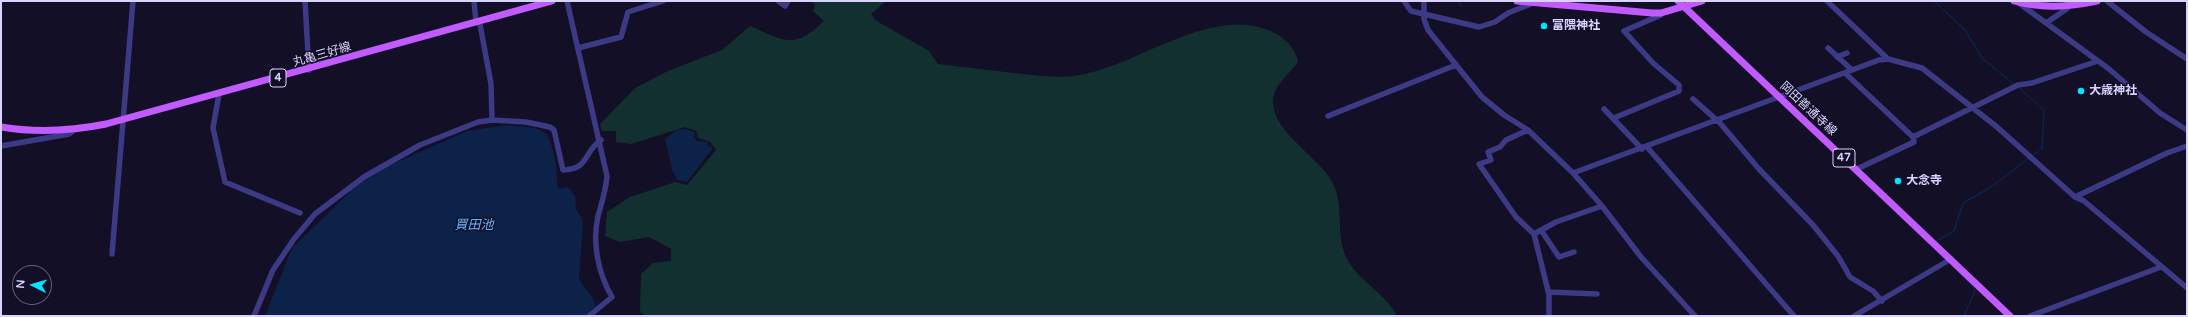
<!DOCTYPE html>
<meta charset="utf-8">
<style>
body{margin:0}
#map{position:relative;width:2188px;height:317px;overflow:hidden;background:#130f26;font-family:"Varela Round",sans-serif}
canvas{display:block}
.frame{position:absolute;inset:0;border:2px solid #d9d4ff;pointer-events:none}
.north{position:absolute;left:12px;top:265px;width:40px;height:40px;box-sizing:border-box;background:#130f26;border:1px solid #625e7d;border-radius:50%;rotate:275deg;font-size:11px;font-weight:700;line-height:16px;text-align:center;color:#d9d4ff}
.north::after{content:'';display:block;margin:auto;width:14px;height:18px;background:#00e5ff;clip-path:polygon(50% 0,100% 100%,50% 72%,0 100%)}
</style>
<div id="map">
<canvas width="2188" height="317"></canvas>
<div class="frame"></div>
<div class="north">N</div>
</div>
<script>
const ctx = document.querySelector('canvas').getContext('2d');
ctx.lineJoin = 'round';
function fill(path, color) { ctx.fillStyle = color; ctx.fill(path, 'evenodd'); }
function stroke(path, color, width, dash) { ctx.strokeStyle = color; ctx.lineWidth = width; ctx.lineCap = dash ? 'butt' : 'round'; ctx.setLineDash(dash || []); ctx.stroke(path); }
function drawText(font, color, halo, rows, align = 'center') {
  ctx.font = font + ' "Varela Round","Noto Sans JP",sans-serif'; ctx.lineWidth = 3; ctx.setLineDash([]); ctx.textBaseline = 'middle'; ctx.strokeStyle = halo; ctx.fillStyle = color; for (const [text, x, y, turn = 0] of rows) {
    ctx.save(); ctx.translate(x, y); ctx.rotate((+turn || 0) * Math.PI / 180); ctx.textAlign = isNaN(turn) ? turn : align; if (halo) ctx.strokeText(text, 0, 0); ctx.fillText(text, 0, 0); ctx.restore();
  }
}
fill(new Path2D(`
 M810 1H886L871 14 875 20 929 51 938 64C963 67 988 70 1014 73 1034 75 1054 78 1074 76 1140 67 1213 0 1277 34 1287 40 1296 50 1298 62 1288 76 1271 87 1273 105 1276 131 1312 154 1327 174 1348 201 1333 232 1347 259 1359 282 1386 293 1397 316H646L640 312 641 274 653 263 671 261V249L649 237 620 242 605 236 607 212 630 197 675 182 687 185 716 150 710 142 698 138 696 131 685 127 631 144 616 142V131H602L600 124 635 88 668 71 722 50 750 26C785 41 794 50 824 21L813 11 815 4Z`), '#12302f');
fill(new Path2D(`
 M507 125 535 128 546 133C557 154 556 167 558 189L568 187 575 196 576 209 583 221 579 277 584 287 592 296 596 306 585 316H265L292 248 356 186 386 167 467 131Z
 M685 129 695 132 694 137 697 141 707 142 708 146 713 148 687 182 677 180 672 169 665 139 677 130Z`), '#0c2248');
stroke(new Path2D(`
 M1458 1 1462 7
 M1934 1 1965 30 1983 59 2015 85
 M1935 242 1954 231 1963 203 1994 185 2042 148 2044 110 2018 87
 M1954 267 1973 286 1975 291 1964 316`), '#0c2248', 1.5);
stroke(new Path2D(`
 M305 1 309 70
 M474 1 476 22 480 24 491 84 492 120
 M567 1 607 176C606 190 602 202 598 216 592 243 598 273 612 297L589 316
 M778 1 785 6 788 1
 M1404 1 1411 11 1479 27 1495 22 1508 13 1533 3
 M1424 1V19L1428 30 1482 97 1504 115 1528 130 1573 173 1602 206 1641 257 1695 316
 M1827 1 1888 59
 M2107 1 2146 32 2187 59
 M2020 4 2109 69 2160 113 2187 130
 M2046 23 2068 8
 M578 48 621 37 628 12 663 1
 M1828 48 1852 70
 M1837 57 1847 53
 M1845 73 1913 137
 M219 94 213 128 225 182 300 213
 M1693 99 1720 123 1759 169 1813 225 1838 256 1850 277 1873 291 1882 301
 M1604 109 1642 149
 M1328 116 1456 65
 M1614 118 1679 91V85L1653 63 1624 31 1661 15V13
 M1528 130 1506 140 1500 147 1488 152 1491 160 1479 164 1516 217 1534 234 1549 295V316
 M1 146 69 134 74 130
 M1647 147 1794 316
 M1857 169 1914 142 1913 137 2018 85 2032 83 2098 61
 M1573 173 1879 60 1888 59 1922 68 1997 127 2075 197 2084 201 2187 288
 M2075 197 2167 153 2187 146
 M1541 230 1559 257 1574 252
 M1534 234 1556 222 1602 206
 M112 254 133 1
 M1549 292 1597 294
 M254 316 273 270 294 239 315 214 364 177 420 145 478 122 492 120 526 122 550 127 554 130 563 170C590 169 583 152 601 140
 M1854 316 1951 259
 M2030 316 2161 267`), '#3d3a85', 5.5);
stroke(new Path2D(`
 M1517 1 1652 13H1661L1702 1
 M1678 1 2010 316
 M2014 1C2042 9 2068 7 2097 1
 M1 127C37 133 71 131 106 124L552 1`), '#c25bff', 7);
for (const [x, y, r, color] of [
 [1544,26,4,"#00e5ff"],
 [2081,91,4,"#00e5ff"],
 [1898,181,4,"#00e5ff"]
]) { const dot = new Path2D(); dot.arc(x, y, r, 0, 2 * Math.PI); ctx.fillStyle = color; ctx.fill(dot); stroke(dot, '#130f26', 1.5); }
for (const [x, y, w] of [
 [278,78,16],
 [1844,158,22]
]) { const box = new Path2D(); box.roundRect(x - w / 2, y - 9, w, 18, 3); ctx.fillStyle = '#130f26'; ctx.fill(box); stroke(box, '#d9d4ff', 1); }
drawText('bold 11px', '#d9d4ff', null, [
 ["4",278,78],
 ["47",1844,158]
]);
drawText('bold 12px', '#d9d4ff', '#130f26', [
 ["富隈神社",1552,26],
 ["大歳神社",2089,91],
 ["大念寺",1906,181]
], 'left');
drawText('12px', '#d9d4ff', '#130f26', [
 ["丸亀三好線",322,55,-16],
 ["岡田善通寺線",1808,109,43]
]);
drawText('italic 13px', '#62b6ff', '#130f26', [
 ["買田池",474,226]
]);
</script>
